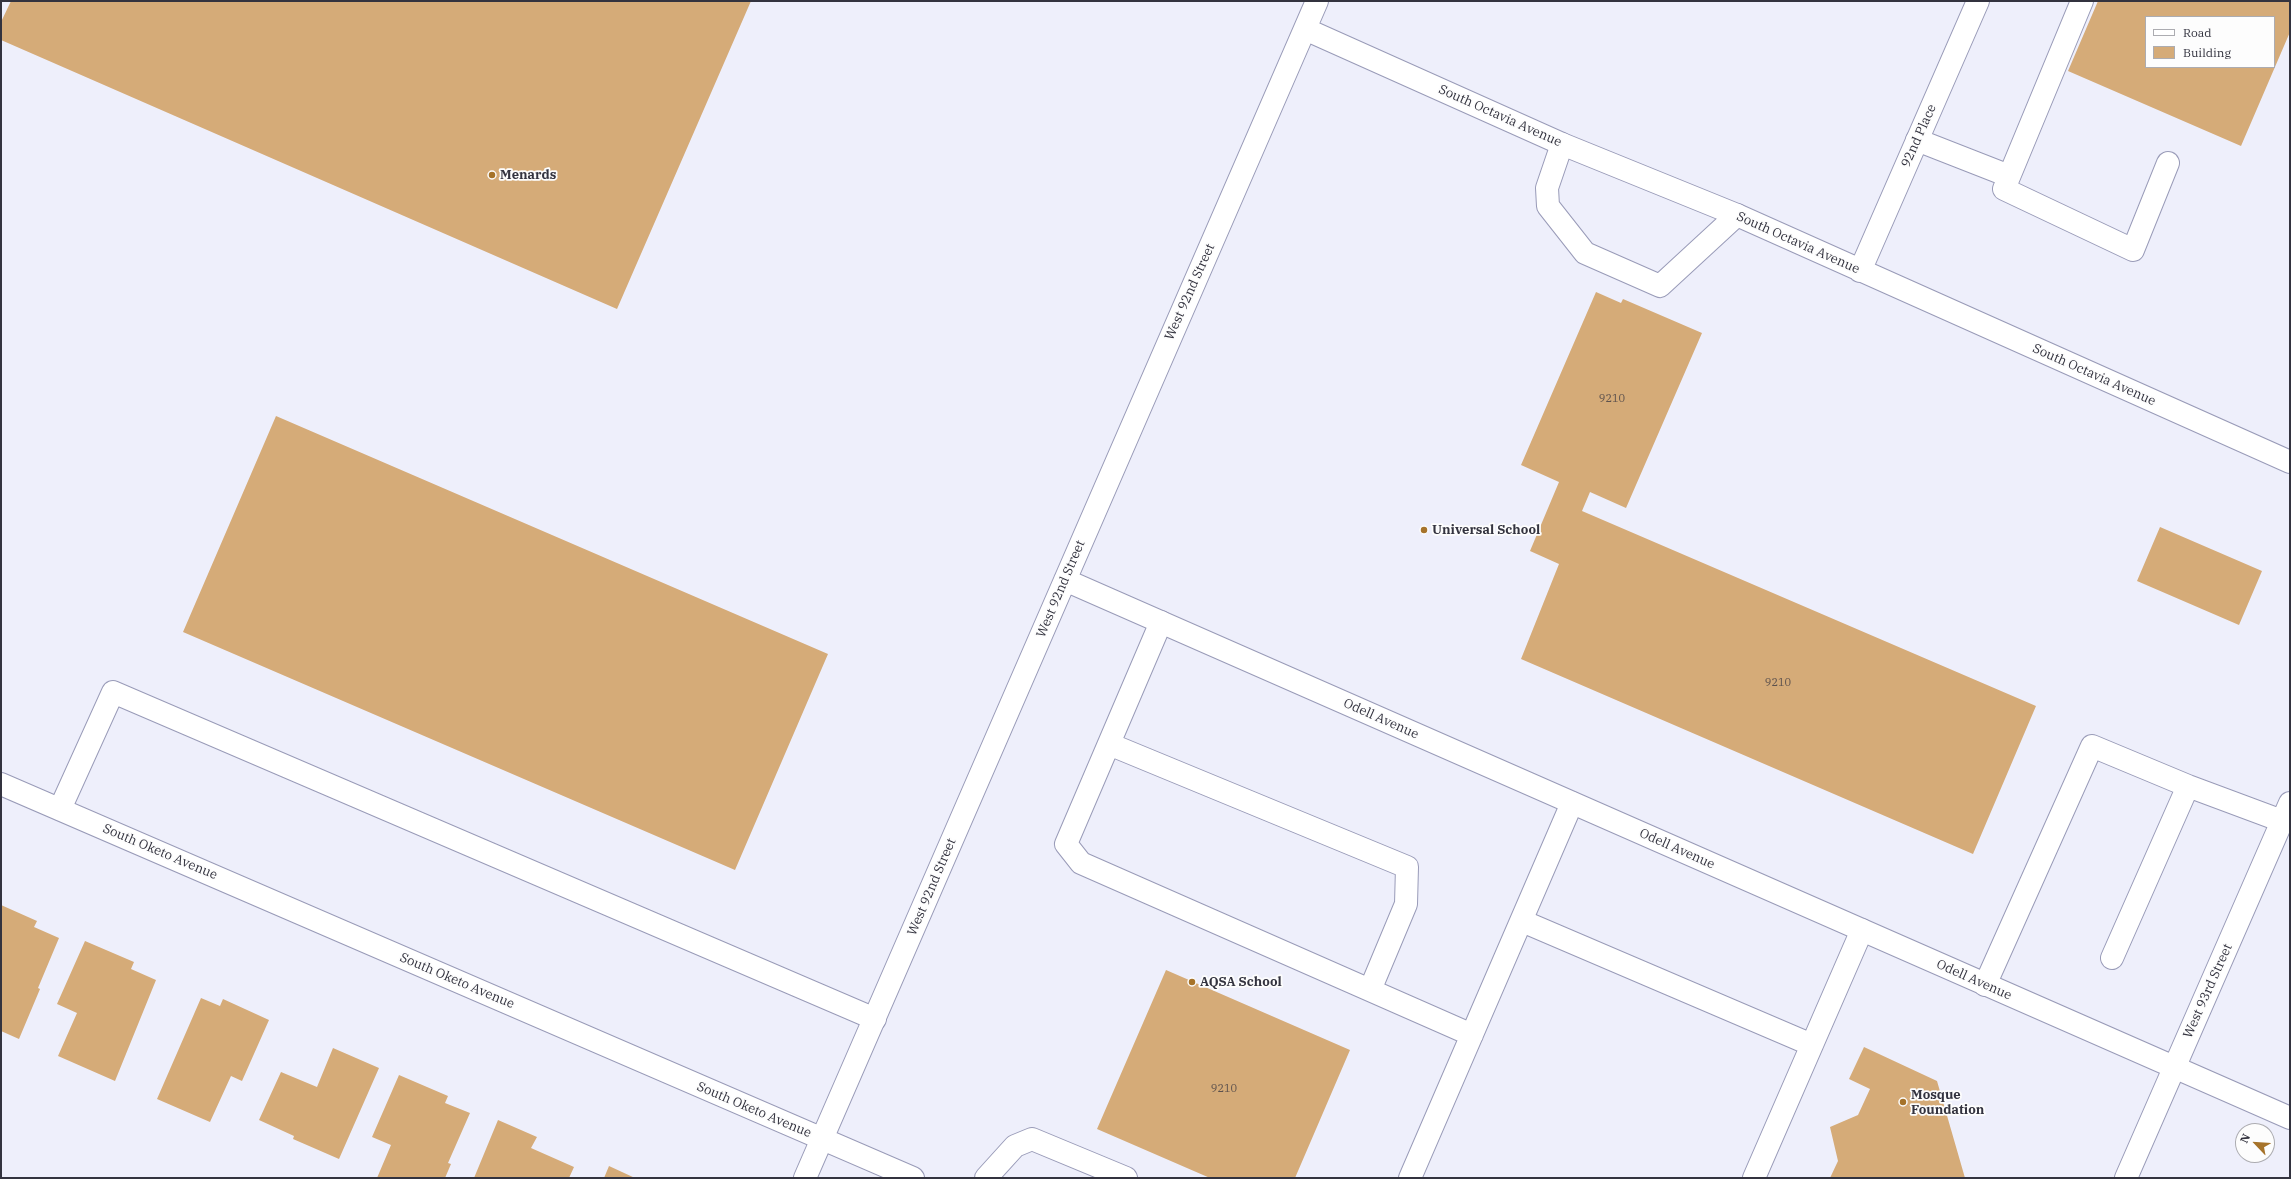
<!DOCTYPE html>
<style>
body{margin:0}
#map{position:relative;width:2291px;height:1179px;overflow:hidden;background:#eeeffb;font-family:"IBM Plex Serif",serif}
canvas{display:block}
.frame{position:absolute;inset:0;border:2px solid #33333f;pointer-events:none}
.legend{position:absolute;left:2145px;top:16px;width:130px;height:52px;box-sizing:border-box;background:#fdfdfd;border:1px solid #acacb1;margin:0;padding:5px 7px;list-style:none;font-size:12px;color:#33333f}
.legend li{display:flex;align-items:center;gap:8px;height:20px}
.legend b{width:20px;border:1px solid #acacb1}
.north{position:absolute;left:2235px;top:1123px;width:40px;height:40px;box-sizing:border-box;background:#fdfdfd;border:1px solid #acacb1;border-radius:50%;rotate:295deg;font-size:11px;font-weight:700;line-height:16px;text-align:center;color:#33333f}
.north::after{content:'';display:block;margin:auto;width:14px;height:18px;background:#a6732a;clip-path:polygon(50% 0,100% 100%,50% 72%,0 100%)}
</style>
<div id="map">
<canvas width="2291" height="1179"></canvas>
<div class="frame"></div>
<ul class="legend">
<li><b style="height:5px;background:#fff"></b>Road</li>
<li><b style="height:11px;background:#d5ab78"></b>Building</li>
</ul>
<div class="north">N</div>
</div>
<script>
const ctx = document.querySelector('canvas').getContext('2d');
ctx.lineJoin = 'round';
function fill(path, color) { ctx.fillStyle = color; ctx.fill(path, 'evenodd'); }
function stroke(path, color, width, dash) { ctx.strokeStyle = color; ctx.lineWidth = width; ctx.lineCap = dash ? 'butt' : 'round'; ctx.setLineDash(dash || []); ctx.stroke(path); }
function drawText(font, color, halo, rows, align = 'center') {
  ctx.font = font + ' "IBM Plex Serif",serif'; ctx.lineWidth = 3.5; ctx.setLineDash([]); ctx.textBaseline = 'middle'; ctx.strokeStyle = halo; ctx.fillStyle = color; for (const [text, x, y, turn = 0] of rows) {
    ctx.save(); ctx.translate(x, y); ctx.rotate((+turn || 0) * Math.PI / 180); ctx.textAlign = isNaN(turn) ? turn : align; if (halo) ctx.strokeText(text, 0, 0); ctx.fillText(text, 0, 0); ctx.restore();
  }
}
fill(new Path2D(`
 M11 1H751L617 309 1 40V22Z
 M2098 1H2290V32L2241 146 2068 71ZM2146 17H2274V67H2146Z
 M1596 292 1621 303 1623 299 1702 333 1626 508 1590 492 1582 511 2036 706 1973 854 1521 659 1559 564 1530 551 1559 482 1521 465Z
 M276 416 828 654 735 870 183 632Z
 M2160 527 2262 571 2239 625 2137 581Z
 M1 905 37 921 34 927 59 938 38 988 40 989 19 1039 1 1031Z
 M85 941 134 962 131 969 156 980 115 1081 58 1056 77 1013 57 1004Z
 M1166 970 1350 1050 1295 1178H1210L1097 1129Z
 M201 998 220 1006 223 999 269 1020 242 1081 231 1076 210 1122 157 1099Z
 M1864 1047 1937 1081 1965 1178H1830L1838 1161 1830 1127 1858 1115 1870 1089 1849 1079Z
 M333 1048 379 1068 339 1159 293 1139 294 1136 259 1120 281 1072 317 1087Z
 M399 1075 448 1096 445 1103 470 1113 448 1163 451 1164 445 1178H377L391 1145 372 1137Z
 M498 1120 537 1137 531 1148 574 1167 569 1178H474Z
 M609 1166 635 1178H604Z`), '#d5ab78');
const service = new Path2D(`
 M2082 1 2004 189 2133 250 2168 163
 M1917 140 2009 176
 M1562 144 1547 188 1548 206 1585 253 1660 286 1737 215
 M1161 622 1066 844 1081 863 1472 1035
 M1109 744 1407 867 1406 904 1370 990
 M60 809 113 692 875 1019
 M1522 921 1812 1045
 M2112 958 2188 786 2282 821
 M1985 985 2092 746 2188 786
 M986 1178 1015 1146 1032 1139 1126 1178
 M1410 1178 1572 803
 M1754 1178 1862 930`);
const minor = new Path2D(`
 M1305 29 1562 144 1737 215 2290 462
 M1860 271 1978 1
 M1065 580 2290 1118
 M1 784 913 1178
 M805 1178 1317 1
 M2126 1178 2290 803`);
stroke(service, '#999bb8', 24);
stroke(minor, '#999bb8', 24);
stroke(service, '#fff', 22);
stroke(minor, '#fff', 22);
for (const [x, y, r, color] of [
 [492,175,4,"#a6732a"],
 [1424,530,4,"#a6732a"],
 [1192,982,4,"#a6732a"],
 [1903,1102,4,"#a6732a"]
]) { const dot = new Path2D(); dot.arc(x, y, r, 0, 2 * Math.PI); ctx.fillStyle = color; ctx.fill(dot); stroke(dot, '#fdfdfd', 1.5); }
drawText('11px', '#5c514d', null, [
 ["9210",1612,399],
 ["9210",1778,683],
 ["9210",1224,1089]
]);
drawText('13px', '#33333f', '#fdfdfd', [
 ["South Octavia Avenue",1500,116,24],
 ["92nd Place",1919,136,-66],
 ["South Octavia Avenue",1798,243,24],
 ["West 92nd Street",1190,292,-66],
 ["South Octavia Avenue",2094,375,24],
 ["West 92nd Street",1061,589,-67],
 ["Odell Avenue",1381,719,24],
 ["Odell Avenue",1677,849,24],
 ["South Oketo Avenue",160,852,23],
 ["West 92nd Street",932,887,-67],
 ["Odell Avenue",1974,980,24],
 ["South Oketo Avenue",457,981,23],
 ["West 93rd Street",2208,991,-66],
 ["South Oketo Avenue",754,1110,23]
]);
drawText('bold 13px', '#33333f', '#fdfdfd', [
 ["Menards",500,175],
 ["Universal School",1432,530],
 ["AQSA School",1200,982],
 ["Mosque",1911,1095],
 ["Foundation",1911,1110]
], 'left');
</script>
